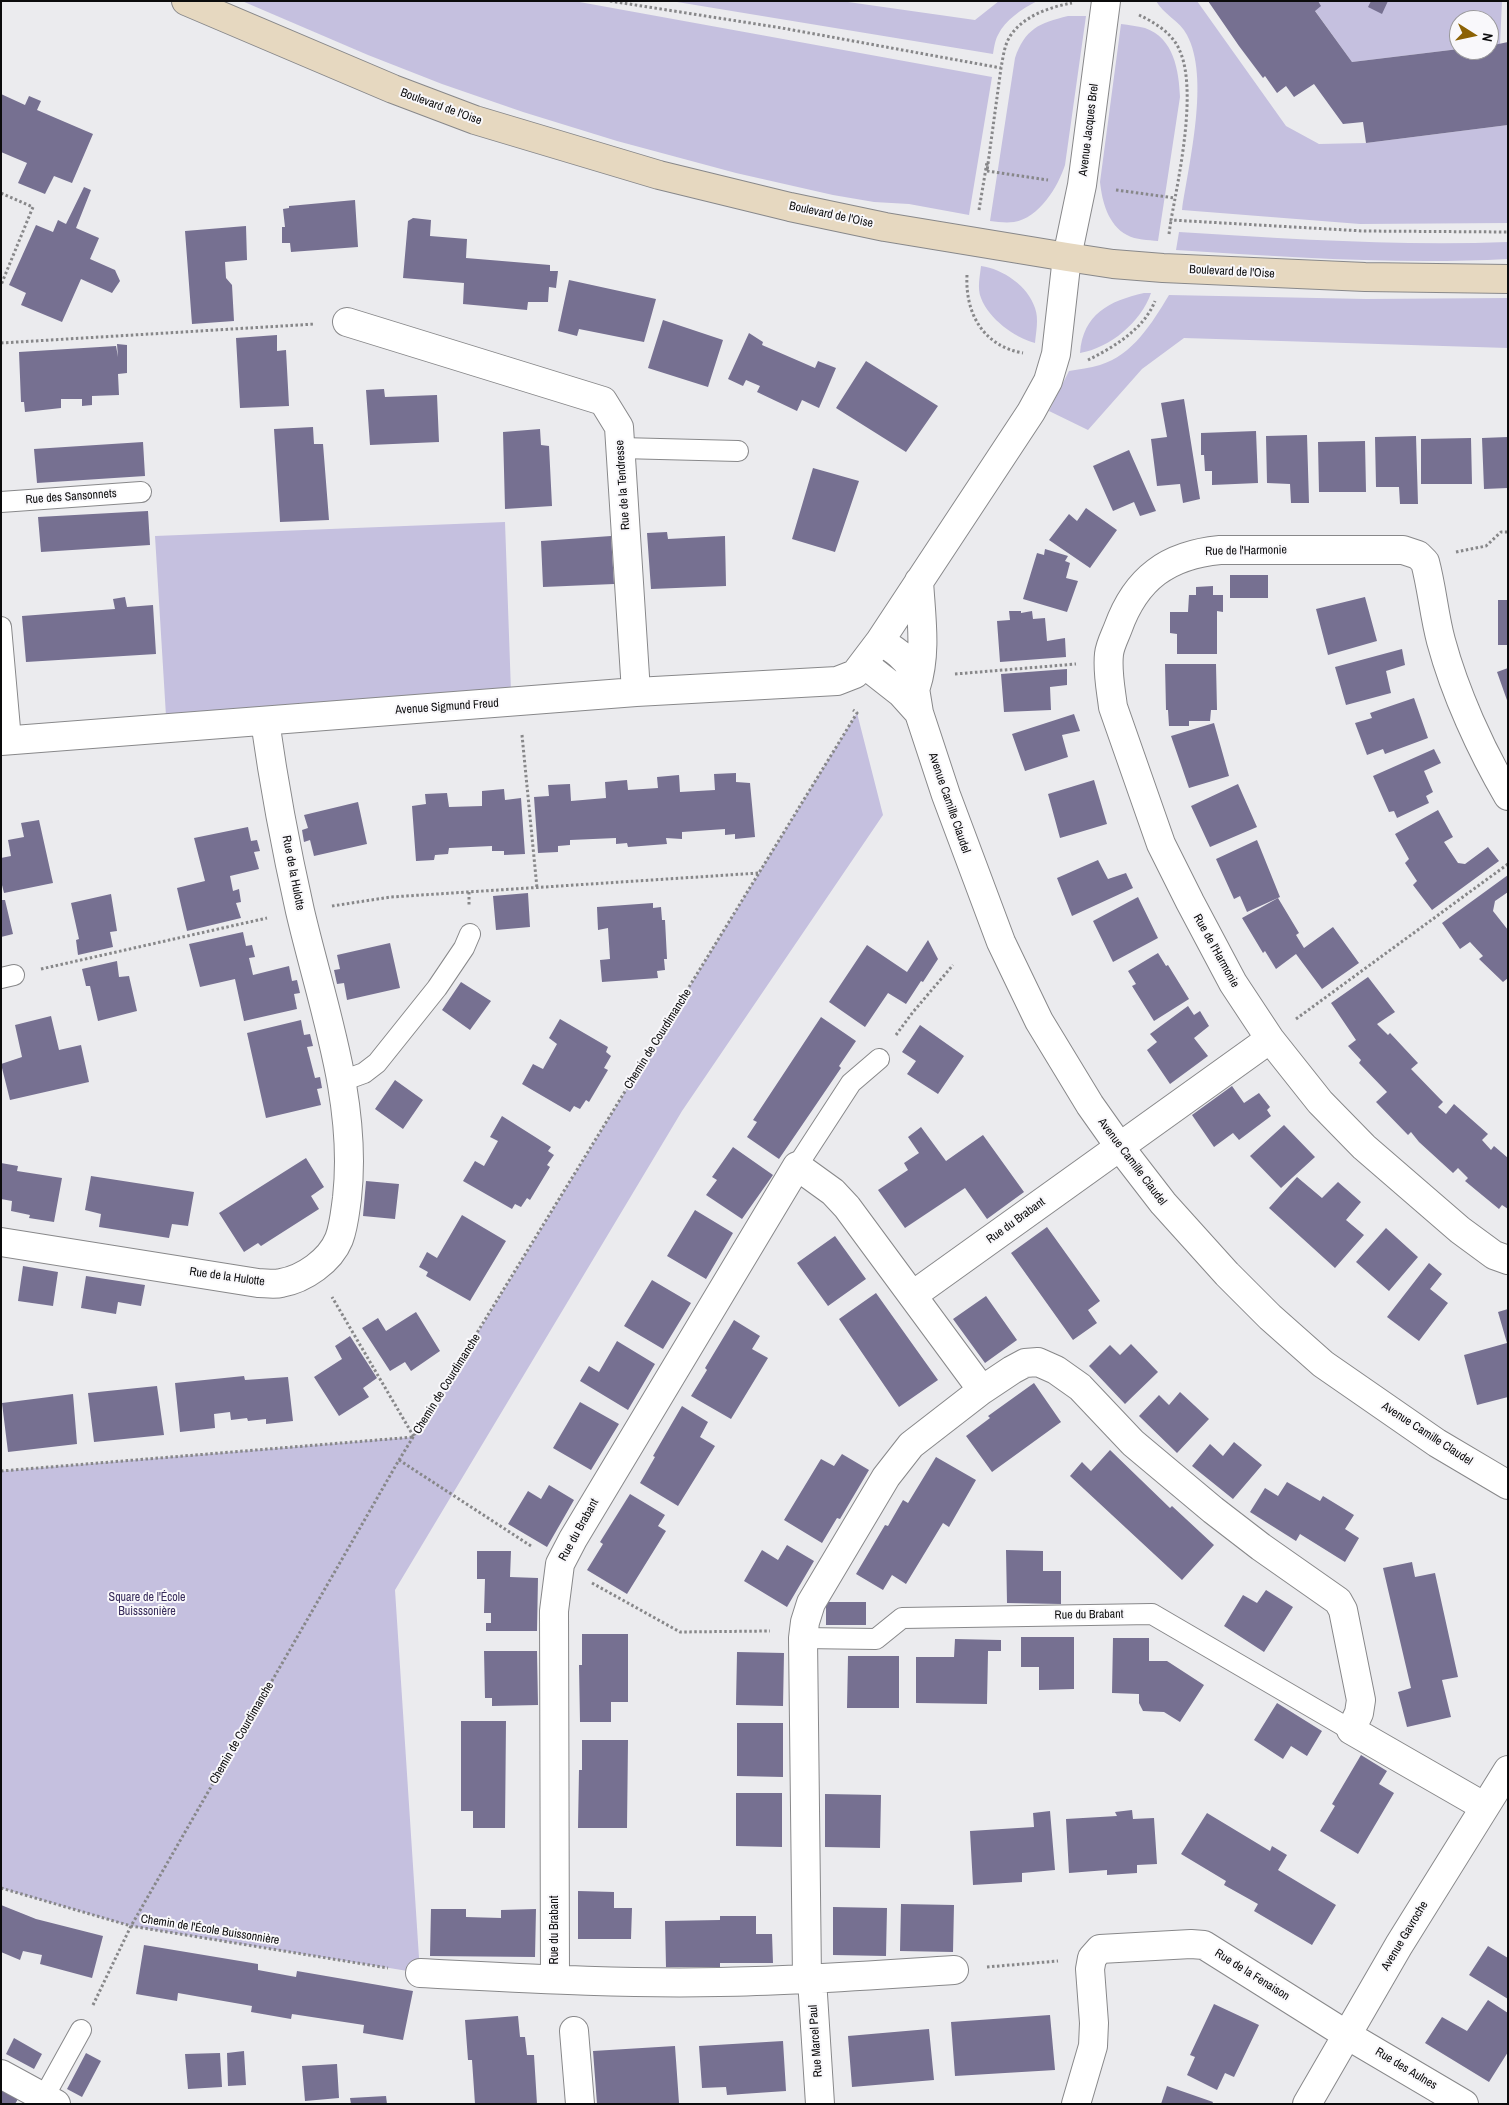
<!DOCTYPE html>
<meta charset="utf-8">
<style>
body{margin:0}
#map{position:relative;width:1509px;height:2105px;overflow:hidden;background:#ebebee;font-family:"Archivo Narrow",sans-serif}
canvas{display:block}
.frame{position:absolute;inset:0;border:2px solid #0b0b0c;pointer-events:none}
.north{position:absolute;left:1449px;top:10px;width:50px;height:50px;box-sizing:border-box;background:#f9f8fb;border:1px solid #9a999b;border-radius:50%;rotate:100deg;font-size:14px;font-weight:700;line-height:20px;text-align:center;color:#0b0b0c}
.north::after{content:'';display:block;margin:auto;width:18px;height:22px;background:#8c6205;clip-path:polygon(50% 0,100% 100%,50% 72%,0 100%)}
</style>
<div id="map">
<canvas width="1509" height="2105"></canvas>
<div class="frame"></div>
<div class="north">N</div>
</div>
<script>
const ctx = document.querySelector('canvas').getContext('2d');
ctx.lineJoin = 'round';
function fill(path, color) { ctx.fillStyle = color; ctx.fill(path, 'evenodd'); }
function stroke(path, color, width, dash) { ctx.strokeStyle = color; ctx.lineWidth = width; ctx.lineCap = dash ? 'butt' : 'round'; ctx.setLineDash(dash || []); ctx.stroke(path); }
function drawText(font, color, halo, rows, align = 'center') {
  ctx.font = font + ' "Archivo Narrow",sans-serif'; ctx.lineWidth = 4; ctx.setLineDash([]); ctx.textBaseline = 'middle'; ctx.strokeStyle = halo; ctx.fillStyle = color; for (const [text, x, y, turn = 0] of rows) {
    ctx.save(); ctx.translate(x, y); ctx.rotate((+turn || 0) * Math.PI / 180); ctx.textAlign = isNaN(turn) ? turn : align; if (halo) ctx.strokeText(text, 0, 0); ctx.fillText(text, 0, 0); ctx.restore();
  }
}
fill(new Path2D(`
 M242 1H574L992 77 969 215 909 204 874 202 833 195 736 173 617 141 523 112 442 84 368 55Z
 M671 1H841L975 20 999 1H1037C1022 9 1005 20 998 35 995 40 994 48 993 54Z
 M1156 1H1197L1286 126 1319 144 1366 143 1508 125V223L1360 224 1182 210C1189 162 1210 78 1187 35 1180 21 1163 14 1156 1Z
 M1308 1H1502L1500 45 1489 46V20H1459V49L1352 62Z
 M1068 16H1086L1065 165C1058 187 1039 218 1014 222 1006 223 998 222 990 221L1015 58C1025 29 1039 23 1068 16Z
 M1121 24C1129 25 1137 26 1145 28 1174 38 1179 71 1180 97L1158 241C1148 240 1136 240 1127 235 1108 225 1102 201 1100 182Z
 M1179 232C1289 239 1398 246 1508 242V259C1397 265 1287 257 1176 250Z
 M981 266C1003 269 1028 286 1035 308 1039 319 1036 332 1035 343 1014 337 989 319 981 298 977 288 980 276 981 266Z
 M1144 293H1151C1141 322 1110 348 1080 353 1083 314 1109 301 1144 293Z
 M1169 295 1366 299 1508 298V348L1184 338 1142 369 1088 430 1049 411 1069 371C1079 369 1090 368 1100 365 1133 355 1152 323 1169 295Z
 M505 522 511 692 166 716 155 536Z
 M857 713 883 815 682 1111 395 1590 420 1973 131 1926 1 1888V1471L414 1437Z`), '#c5c0df');
fill(new Path2D(`
 M1208 1H1318L1321 6 1315 11 1352 62 1459 49 1489 50V46L1508 42V125L1366 143 1363 122 1343 124 1314 84 1294 97 1286 86 1277 93 1265 76 1263 78 1239 46Z
 M1371 1H1388L1382 14 1368 7Z
 M1 94 25 105 29 96 41 101 37 110 93 134 72 183 54 176 45 194 18 183 27 163 1 152Z
 M84 187 91 190 76 228 99 238 90 259 115 270 120 281 112 293 81 279 62 322 21 305 26 293 9 285 36 225 53 232 58 220 66 224Z
 M355 200 358 247 291 252 290 243H282V227H285L283 209 289 208V206Z
 M413 218 431 220 430 236 467 239 466 258 550 265V271H558L556 288 549 287 548 302H528L527 310 463 304 464 283 403 278 408 221Z
 M246 226 247 260 225 262 226 278 232 285 234 321 192 324 185 231Z
 M569 280 656 299 644 342 579 329 577 336 558 331Z
 M663 320 723 340 708 387 648 368Z
 M749 333 763 342 762 345 815 368 818 361 836 368 819 408 802 400 797 411 757 392 760 386 746 380 743 386 728 379Z
 M277 335V351L286 350 289 406 240 408 236 338Z
 M117 344 127 345V373L118 374 119 395 92 396V405L82 406V399H61V408L25 412 24 402H21L19 352 116 346 118 357Z
 M866 361 938 406 906 452 836 408Z
 M384 389 385 397 437 395 439 442 370 445 366 390Z
 M1184 399 1200 499 1183 503 1180 484 1157 486 1151 439 1167 437 1161 403Z
 M313 427 314 444H323L329 520 280 522 274 429Z
 M540 429 541 445 549 446 552 506 505 509 503 432Z
 M1256 431 1258 483 1212 485V471H1205L1204 455H1201V433Z
 M1307 435 1309 503H1291L1290 484 1267 483 1266 436Z
 M1416 436 1418 504H1400L1399 487H1376L1375 437Z
 M1508 437V488L1484 489 1482 438Z
 M1471 438 1472 484H1421V439Z
 M1365 441 1366 492H1319L1318 442Z
 M143 442 145 476 37 483 34 449Z
 M1129 450 1156 511 1140 516 1134 502 1113 511 1093 466Z
 M813 468 859 481 835 552 792 539Z
 M1086 508 1117 530 1090 568 1049 540 1069 514 1077 521Z
 M148 511 150 545 41 552 38 517Z
 M667 532 668 539 725 536 726 586 651 589 647 533Z
 M611 536 614 584 543 587 541 541Z
 M1045 549 1068 556 1065 561 1070 563 1066 578 1078 581 1067 612 1023 599 1037 553 1044 555Z
 M1230 575H1268V598H1230Z
 M1213 586V595H1223V612L1217 611V654H1177V634L1170 633V612H1188L1189 595H1196V587Z
 M125 597 127 607 153 605 156 654 26 662 22 616 115 609 113 599Z
 M1365 597 1377 641 1328 655 1316 609Z
 M1498 600H1508V645H1498Z
 M1009 611H1021V613L1032 611 1033 619 1045 618 1047 641 1065 638 1066 657 1000 662 997 621 1010 620Z
 M1402 649 1405 665 1386 671 1391 693 1346 705 1335 667Z
 M1165 664H1216L1217 710H1211L1210 721H1189V726H1169L1168 710H1166Z
 M1508 668V703L1497 672Z
 M1067 669V685L1050 687 1051 710 1004 712 1001 674Z
 M1414 698 1428 738 1385 754 1383 749 1367 755 1355 723 1372 718 1370 713Z
 M1074 714 1080 731 1062 735 1068 757 1025 771 1012 734Z
 M1214 723 1229 776 1189 788 1171 736Z
 M1434 749 1441 763 1424 771 1433 792 1426 796 1429 803 1397 818 1394 811 1389 812 1373 776Z
 M736 773V782L750 783 755 837 735 839V834L725 835V829L682 832V839L666 838 667 844 628 847 627 843 616 844V838L570 840V845L558 846V852L538 853 534 797 549 796 548 785 570 784 571 801 606 798 605 782 627 780 628 790 658 788 657 777 679 775 680 792 715 790 714 774Z
 M1094 780 1107 824 1060 838 1048 794Z
 M1238 784 1257 827 1210 847 1191 806Z
 M504 789 505 800 521 798 525 854 504 855V851H492V846L449 848 448 854 435 855 434 860 416 861 412 806 426 804 425 794 447 793 449 807 482 806V791Z
 M358 802 367 844 314 856 310 840 304 842 302 830 308 828 304 815Z
 M1438 810 1453 837 1444 842 1458 863 1465 864 1488 847 1499 861 1432 910 1413 885 1417 881 1405 863 1409 859 1395 834Z
 M39 820 53 883 4 893 1 881V858L11 856 8 840 24 837 21 823Z
 M248 827 251 841 257 840 260 851 254 852 259 869 230 876 233 891 239 889 241 902 236 903 241 918 187 931 177 888 205 881 194 838Z
 M1257 840 1280 897 1247 912 1240 896 1234 899 1216 859Z
 M1098 860 1108 879 1126 873 1133 888 1072 916 1057 878Z
 M1508 875V892L1495 901 1493 911 1508 930V978L1503 982 1479 959 1483 956 1470 942 1460 949 1442 923Z
 M528 893 530 927 496 930 493 896Z
 M111 894 117 931 110 932 113 947 78 955 76 940 79 939 71 903Z
 M1138 897 1158 938 1113 962 1093 921Z
 M1278 898 1299 933 1296 935 1304 948 1333 927 1359 963 1322 989 1296 954 1276 969 1265 951 1263 953 1242 918Z
 M1 900H5L13 934 1 937Z
 M653 903V908L661 907 662 920H665L667 959H664L665 970 657 971 658 978 602 982 600 960 610 959 608 928 598 930 597 907Z
 M243 932 246 946 252 945 255 957 249 958 253 975 289 966 292 981 297 980 300 993 294 994 297 1009 244 1021 235 979 200 987 189 944Z
 M928 940 938 959 923 982 921 981 906 1004 888 993 865 1027 829 1002 867 945 907 972Z
 M390 943 400 988 347 1000 344 983 337 984 334 970 340 969 337 955Z
 M1158 953 1166 966 1168 965 1189 999 1154 1021 1132 986 1136 984 1128 971Z
 M117 961 119 977 129 976 137 1011 98 1021 90 986H86L82 969Z
 M1368 977 1395 1012 1377 1024 1388 1035 1390 1033 1418 1063 1411 1069 1443 1102 1438 1107 1446 1114 1454 1104 1488 1134 1482 1140 1491 1150 1494 1146 1508 1158V1209L1502 1205 1499 1209 1465 1181 1468 1178 1458 1168 1453 1173 1419 1142 1411 1132 1408 1135 1376 1102 1387 1092 1359 1063 1361 1060 1348 1046 1356 1040 1331 1003Z
 M461 982 491 1001 470 1030 442 1010Z
 M1188 1006 1194 1015 1200 1011 1209 1026 1194 1038 1208 1056 1170 1084 1147 1050 1157 1042 1150 1034Z
 M51 1016 59 1050 81 1045 89 1082 10 1100 1 1064 22 1057 15 1025Z
 M821 1017 856 1041 839 1066 841 1068 779 1159 747 1137 757 1122 753 1120Z
 M560 1019 608 1047 606 1052 611 1056 604 1068 608 1070 589 1102 586 1100 580 1109 574 1106 570 1112 522 1084 533 1064 543 1069 557 1044 549 1038Z
 M301 1020 304 1035 310 1034 313 1046 307 1047 315 1078 320 1077 322 1088 317 1089 321 1105 266 1118 247 1033Z
 M920 1025 964 1056 938 1094 907 1074 916 1061 902 1052Z
 M395 1080 423 1100 403 1129 375 1109Z
 M1232 1086 1244 1103 1259 1093 1270 1107 1267 1110 1271 1116 1239 1140 1233 1133 1214 1147 1192 1115Z
 M502 1116 551 1147 548 1151 554 1155 547 1165 550 1167 530 1200 527 1198 521 1207 515 1204 512 1209 463 1181 475 1161 484 1166 498 1141 490 1137Z
 M1284 1125 1315 1157 1281 1188 1250 1156Z
 M921 1127 946 1161 983 1135 1024 1192 987 1219 965 1188 905 1228 878 1190 908 1170 904 1163 919 1153 908 1137Z
 M733 1147 773 1175 742 1219 706 1195 717 1180 712 1177Z
 M306 1158 324 1187 311 1196 319 1209 261 1246 258 1243 244 1252 219 1213Z
 M1 1163 18 1166 17 1171 62 1178 54 1222 29 1218 30 1215 11 1211 12 1201 1 1199Z
 M91 1176 194 1192 188 1226 172 1224 169 1238 99 1227 101 1214 85 1210Z
 M1297 1177 1322 1198 1338 1182 1361 1202 1346 1220 1364 1235 1335 1268 1269 1208Z
 M366 1181 399 1184 395 1219 363 1216Z
 M695 1210 733 1233 706 1279 667 1256Z
 M462 1215 506 1241 470 1301 426 1276 428 1272 419 1267 427 1252 437 1258Z
 M1047 1227 1100 1301 1088 1310 1097 1323 1073 1340 1011 1253Z
 M1386 1228 1418 1257 1389 1291 1356 1262Z
 M835 1236 866 1279 828 1306 797 1263Z
 M1429 1263 1442 1274 1430 1289 1448 1303 1419 1341 1387 1317Z
 M23 1266 58 1272 53 1306 18 1301Z
 M86 1276 145 1285 141 1306 118 1302 116 1314 81 1308Z
 M652 1280 691 1303 663 1349 624 1326Z
 M876 1293 938 1380 899 1407 839 1319Z
 M986 1296 1017 1340 985 1363 953 1319Z
 M1508 1309V1397L1477 1405 1464 1355 1507 1343 1498 1312Z
 M416 1312 440 1351 411 1371 405 1362 390 1371 362 1328 378 1318 386 1331Z
 M734 1320 760 1336 752 1349 768 1358 731 1419 691 1396 707 1370 705 1368Z
 M350 1336 377 1378 363 1388 369 1397 339 1416 314 1377 342 1359 335 1346Z
 M617 1341 655 1364 628 1410 580 1381 589 1366 599 1372Z
 M1131 1344 1158 1372 1125 1404 1089 1366 1110 1345 1120 1355Z
 M244 1376 245 1380 288 1377 293 1421 266 1424V1419L248 1421 247 1418 231 1420 230 1412 214 1414 215 1428 180 1432 175 1383Z
 M1034 1383 1061 1422 992 1472 966 1436 990 1418 988 1416Z
 M157 1386 164 1435 94 1442 88 1393Z
 M1180 1392 1209 1419 1177 1453 1139 1416 1159 1395 1169 1405Z
 M73 1394 77 1444 8 1452 2 1403Z
 M580 1402 619 1424 591 1470 553 1448Z
 M682 1406 708 1422 700 1437 715 1446 678 1506 640 1483 655 1457 653 1456Z
 M1234 1442 1262 1465 1233 1499 1192 1466 1210 1444 1223 1456Z
 M1110 1450 1170 1508 1172 1506 1214 1545 1182 1580 1070 1476 1082 1462 1091 1471Z
 M842 1454 869 1470 840 1519 837 1518 822 1543 784 1520 821 1459 834 1466Z
 M936 1457 976 1480 949 1527 943 1523 906 1584 892 1575 883 1590 856 1574 885 1525 888 1526 903 1500 908 1503Z
 M1287 1482 1320 1501 1323 1496 1354 1515 1345 1529 1359 1538 1345 1562 1300 1534 1296 1541 1250 1512 1265 1488 1278 1496Z
 M549 1485 574 1500 547 1547 508 1524 528 1491 541 1499Z
 M630 1494 665 1515 658 1526 666 1531 627 1594 587 1570 603 1544 600 1542Z
 M787 1545 814 1561 787 1607 744 1581 762 1550 778 1560Z
 M1006 1550 1043 1551V1571H1061V1604L1007 1603Z
 M477 1551H511L510 1577 538 1578 537 1631H486V1623H491V1613H484L485 1579H477Z
 M1412 1562 1415 1577 1435 1573 1458 1677 1442 1680 1451 1717 1407 1727 1398 1692 1411 1688 1383 1568Z
 M1266 1590 1293 1607 1264 1652 1224 1626 1243 1595 1257 1603Z
 M826 1602H866V1625H826Z
 M582 1634H628V1702H611V1722H580L579 1665H582Z
 M1021 1637H1074V1689L1039 1690V1667H1021Z
 M1113 1638H1149V1661H1167L1204 1685 1180 1722 1164 1712 1143 1711 1139 1703V1694L1112 1693Z
 M955 1639 1001 1640V1651H988L987 1704 916 1703V1657H954Z
 M484 1651H537L538 1705 492 1706V1698H485Z
 M737 1652 784 1653 783 1706 736 1705Z
 M848 1656H899V1708H847Z
 M1277 1703 1322 1731 1307 1756 1291 1746 1283 1759 1254 1740Z
 M461 1721H506L505 1828H473V1811H461Z
 M737 1723H783V1777L737 1776Z
 M582 1740H628L627 1828H578L579 1770H582Z
 M1361 1755 1387 1771 1379 1784 1394 1793 1358 1854 1320 1831 1335 1806 1332 1804Z
 M736 1793H782V1847L736 1846Z
 M825 1794 881 1795 880 1848 825 1847Z
 M1132 1810 1133 1819 1154 1818 1157 1864 1137 1865V1873L1107 1875V1870L1069 1873 1066 1819 1117 1816 1115 1812Z
 M1050 1811 1055 1870 1022 1873V1882L973 1885 970 1831 1034 1827 1033 1813Z
 M1207 1813 1270 1851 1272 1846 1287 1855 1278 1870 1336 1905 1312 1945 1254 1911 1258 1904 1224 1885 1226 1881 1181 1854Z
 M578 1891 614 1892V1908H632L631 1939H578Z
 M901 1904 954 1905 953 1952 900 1951Z
 M1 1905 36 1919 103 1936 92 1978 40 1964 42 1955 23 1951 20 1960 1 1952Z
 M833 1907 887 1908 886 1956 833 1955Z
 M431 1909H466V1917L501 1918V1910L536 1909 535 1957 430 1956Z
 M720 1916H756V1934H772L773 1963H720V1967H666L665 1921 720 1920Z
 M144 1945 258 1964V1970L296 1977 297 1971 413 1991 403 2040 363 2033 364 2025 292 2014 291 2019 251 2012 252 2006 178 1993 177 2001 136 1994Z
 M1488 1946 1508 1958V1999L1469 1975Z
 M1488 2000 1508 2013V2052L1489 2082 1425 2043 1442 2017 1467 2031Z
 M1214 2004 1259 2025 1234 2077 1225 2073 1217 2090 1187 2075 1195 2057 1190 2055Z
 M1050 2015 1055 2070 955 2076 951 2022Z
 M518 2016 520 2037H525L527 2055H534L537 2104H475L472 2060H468L465 2020Z
 M929 2029 934 2080 852 2087 848 2036Z
 M14 2038 42 2054 34 2069 6 2054Z
 M783 2041 786 2091 727 2095 726 2087 702 2088 699 2046Z
 M675 2046 679 2103 597 2104 593 2051Z
 M244 2051 246 2085 228 2086 227 2053Z
 M86 2053 101 2061 82 2097 67 2089Z
 M220 2053 222 2087 188 2089 185 2054Z
 M337 2064 339 2098 305 2101 302 2066Z
 M1167 2086 1213 2102 1212 2104H1161Z
 M1 2090 18 2099 15 2104H1Z
 M386 2096 387 2104H351L350 2098Z`), '#767091');
const service = new Path2D(`
 M621 448 738 451
 M1 502 141 492
 M1 627 11 740
 M1 978 14 975
 M342 1081 364 1073 377 1063 437 988 464 948 470 934
 M797 1166 851 1083 879 1059
 M803 1638 876 1639 902 1618 1152 1614 1351 1730
 M40 2104 81 2030`);
const minor = new Path2D(`
 M347 322 603 401 619 427 636 692
 M880 641C893 649 905 656 912 670L919 713 946 795 1001 942 1039 1021 1090 1105 1119 1146 1163 1203 1227 1274 1270 1317 1323 1364 1437 1443 1508 1485
 M864 664 901 693 919 713
 M916 687C927 653 921 616 919 581
 M1 741 636 692 837 681 855 674 880 641 1031 412 1048 381 1056 354 1067 257 1082 185 1106 1
 M1508 796C1481 750 1455 693 1441 641 1434 615 1432 588 1425 562L1418 555 1403 550H1220C1168 555 1136 578 1118 628 1115 636 1110 645 1109 654 1107 672 1111 690 1113 707L1161 844 1190 902 1233 983 1270 1039 1320 1102 1364 1147 1460 1230 1494 1255 1508 1260
 M1 1242 258 1283C265 1283 274 1285 281 1283 304 1279 330 1261 339 1239 344 1226 345 1212 347 1198 358 1101 322 1005 300 911 286 849 274 785 265 721
 M913 1295 1270 1039
 M420 1973C520 1978 620 1984 719 1982 798 1981 876 1975 954 1970
 M555 1979 554 1611 560 1564 573 1539 797 1166 833 1192 847 1207 982 1390
 M807 1979 803 1638 805 1622 811 1603 886 1477 911 1445 982 1390 1012 1370 1025 1363 1038 1362 1056 1370 1080 1387 1133 1443 1213 1510 1261 1547 1338 1601 1343 1610 1361 1700 1359 1713 1351 1730 1485 1807
 M812 1979 820 2104
 M574 2031 580 2104
 M1 2074 56 2104
 M1076 2104 1093 2046 1094 2023 1090 1969 1092 1958 1100 1949 1191 1944 1204 1945 1347 2035 1464 2104
 M1307 2104 1399 1945 1508 1770`);
const secondary = new Path2D(`
 M186 1 393 89 475 120 659 175 790 207 885 227 1067 257 1113 264 1163 268 1365 277 1508 279`);
stroke(service, '#88888a', 22);
stroke(minor, '#88888a', 30);
stroke(secondary, '#88888a', 30);
stroke(new Path2D(`
 M610 1 782 28 1001 68C1003 58 1004 47 1009 38 1021 17 1049 7 1072 3
 M1139 15C1154 22 1172 33 1179 49 1198 88 1179 176 1171 220L1363 231 1508 232
 M987 171 1048 180
 M1116 190 1175 198
 M1 193 33 207 1 285
 M979 210 987 162V171L1001 68
 M1169 234 1171 220
 M967 275C965 313 983 346 1023 353
 M1 343 315 324
 M1088 360C1114 347 1144 329 1155 301
 M1456 552 1486 546 1501 532H1508
 M955 674 1076 664
 M522 735 537 888
 M469 892V906
 M332 906 391 897 759 873
 M41 969 267 918
 M1296 1019 1508 864
 M896 1035 913 1012 953 965
 M399 1460 531 1546
 M1 1471 414 1437 332 1297
 M592 1583 680 1632 770 1631
 M1 1888 131 1926 388 1968
 M987 1967 1058 1961
 M93 2005 131 1926 399 1460 857 713 853 710`), '#878789', 3, [2.5, 2.5]);
stroke(service, '#fff', 20);
stroke(minor, '#fff', 28);
stroke(secondary, '#e6d8c0', 28);
drawText('12px', '#0b0b0c', '#f9f8fb', [
 ["Boulevard de l'Oise",441,107,20],
 ["Avenue Jacques Brel",1089,130,-83],
 ["Boulevard de l'Oise",831,215,12],
 ["Boulevard de l'Oise",1232,272,3],
 ["Rue de la Tendresse",623,485,-94],
 ["Rue des Sansonnets",71,497,-4],
 ["Rue de l'Harmonie",1246,551,-1],
 ["Avenue Sigmund Freud",447,707,-4],
 ["Avenue Camille Claudel",949,803,71],
 ["Rue de la Hulotte",293,873,79],
 ["Rue de l'Harmonie",1216,951,61],
 ["Chemin de Courdimanche",658,1039,-58],
 ["Avenue Camille Claudel",1132,1162,53],
 ["Rue du Brabant",1016,1221,-36],
 ["Rue de la Hulotte",227,1277,8],
 ["Chemin de Courdimanche",447,1384,-58],
 ["Avenue Camille Claudel",1427,1434,33],
 ["Rue du Brabant",579,1530,-61],
 ["Rue du Brabant",1089,1615,-1],
 ["Chemin de Courdimanche",242,1733,-60],
 ["Chemin de l'École Buissonnière",210,1930,9],
 ["Rue du Brabant",555,1930,-90],
 ["Avenue Gavroche",1405,1936,-59],
 ["Rue de la Fenaison",1252,1975,32],
 ["Rue Marcel Paul",816,2041,-94],
 ["Rue des Aulnes",1406,2069,31]
]);
drawText('12px', '#382c5b', '#f9f8fb', [
 ["Square de l'École",147,1598],
 ["Buisssonière",147,1612]
]);
</script>
